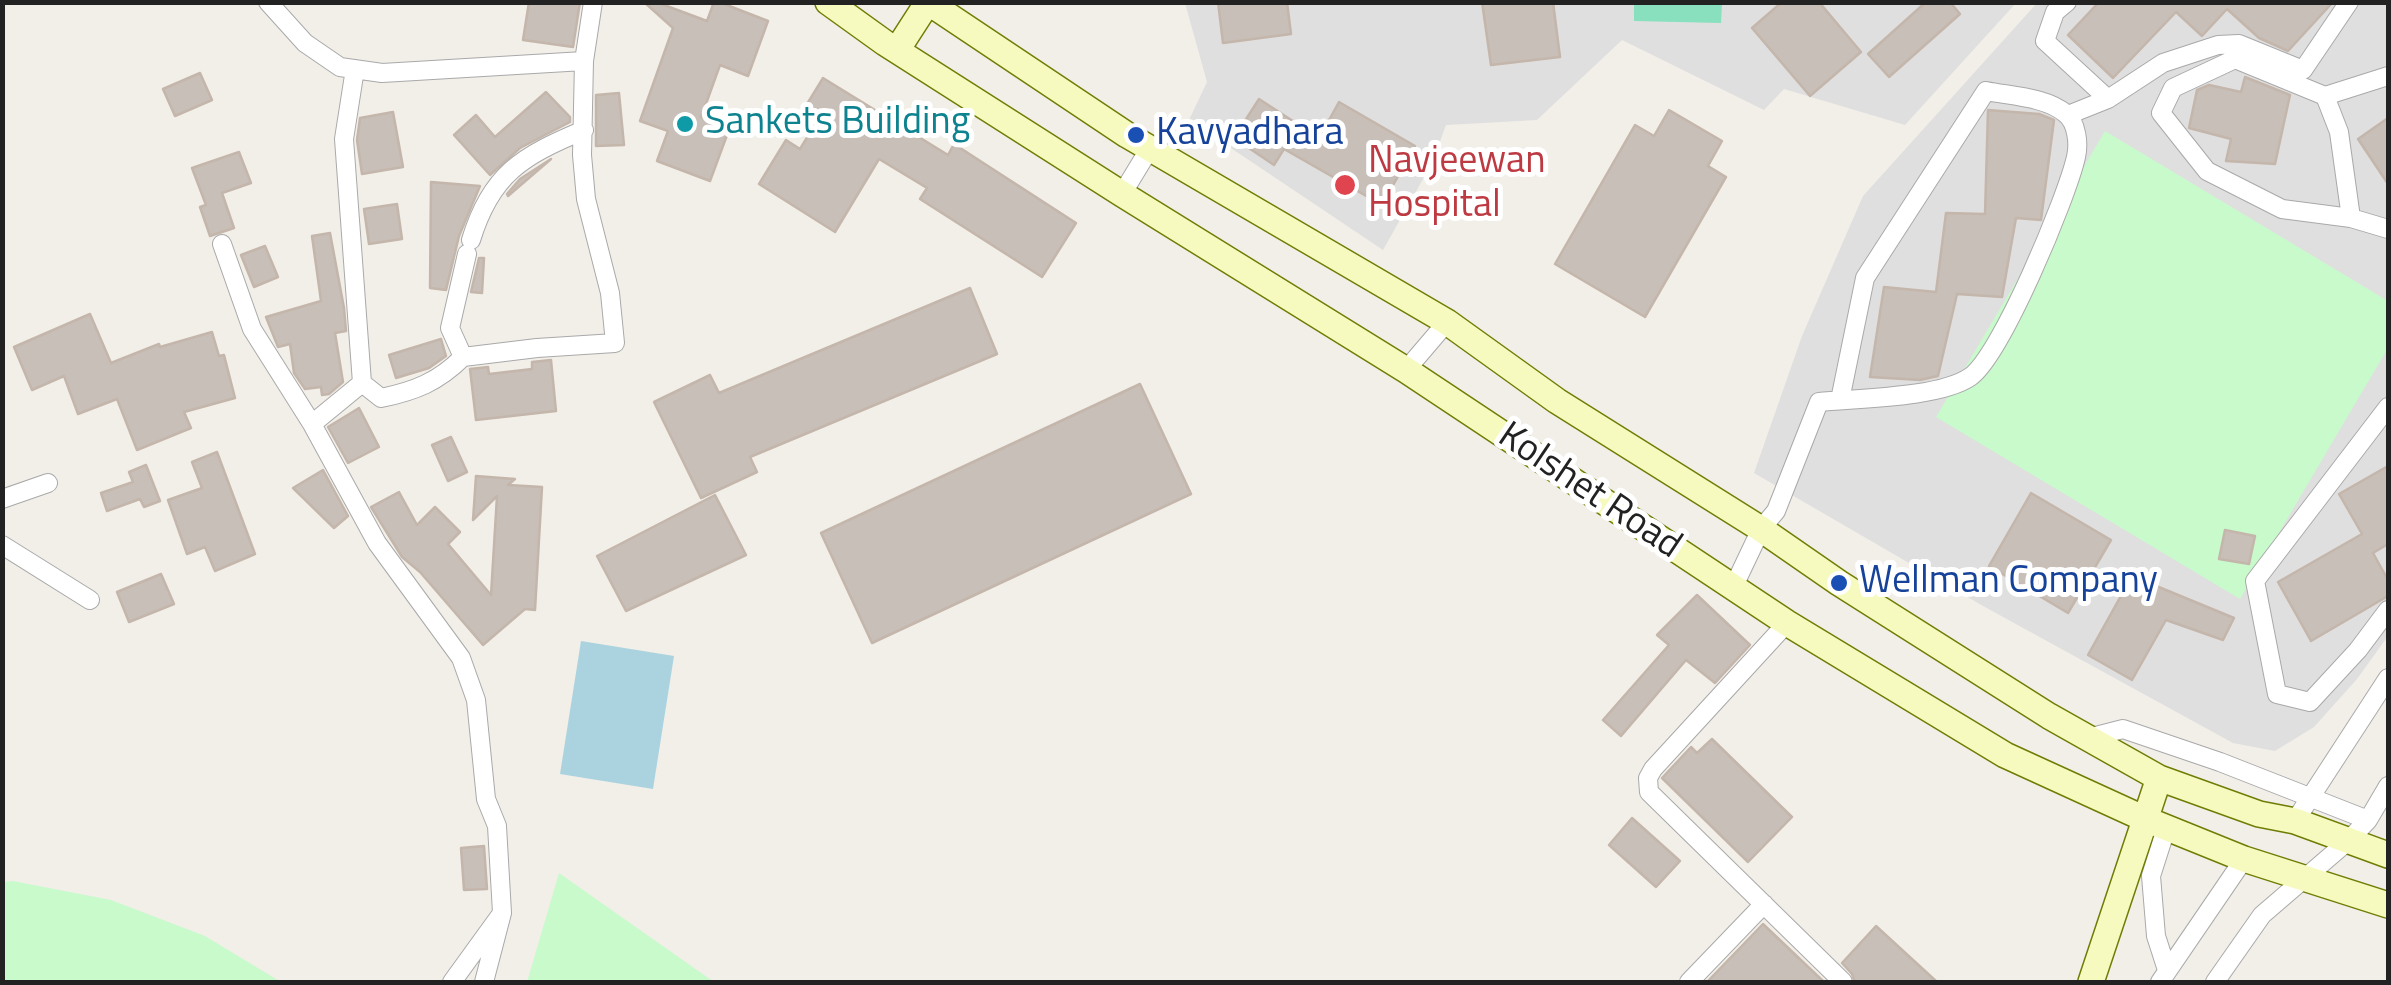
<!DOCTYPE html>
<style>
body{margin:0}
#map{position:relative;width:2391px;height:985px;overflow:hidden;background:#f2efe9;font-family:"Titillium Web",sans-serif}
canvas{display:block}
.frame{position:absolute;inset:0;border:5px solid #222;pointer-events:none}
</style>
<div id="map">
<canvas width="2391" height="985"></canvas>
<div class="frame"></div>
</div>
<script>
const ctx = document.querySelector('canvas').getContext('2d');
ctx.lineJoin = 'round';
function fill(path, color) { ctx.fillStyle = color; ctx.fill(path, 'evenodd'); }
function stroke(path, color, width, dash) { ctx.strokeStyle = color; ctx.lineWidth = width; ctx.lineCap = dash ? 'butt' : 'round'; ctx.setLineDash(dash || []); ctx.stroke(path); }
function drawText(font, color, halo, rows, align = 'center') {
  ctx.font = font + ' "Titillium Web",sans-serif'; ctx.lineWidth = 10; ctx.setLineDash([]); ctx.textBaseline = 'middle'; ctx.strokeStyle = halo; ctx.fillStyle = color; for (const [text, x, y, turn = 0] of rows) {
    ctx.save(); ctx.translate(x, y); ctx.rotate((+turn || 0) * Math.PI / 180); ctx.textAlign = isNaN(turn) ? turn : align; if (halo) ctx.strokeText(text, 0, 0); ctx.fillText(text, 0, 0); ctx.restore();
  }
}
fill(new Path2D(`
 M1185 3H2016L1905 125 1784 89 1764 110 1622 40 1537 120 1446 125 1432 163 1383 250 1189 120 1207 82Z
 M2037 3H2388V636L2357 679 2314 727 2275 751 2233 743 1983 606 1754 473 1802 336 1863 196Z`), '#e0dfdf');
fill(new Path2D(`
 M2105 131 2388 301V348L2240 599 1936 417Z
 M559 873 714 982H527Z
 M13 881 111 900 205 936 281 982H3V882Z`), '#c8facc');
fill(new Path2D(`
 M1634 3H1722L1721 23 1634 21Z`), '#88e0be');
fill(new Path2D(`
 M581 641 674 656 653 789 560 774Z`), '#aad3df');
const building = new Path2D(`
 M529 2H580L573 47 523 40Z
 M644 2H656L707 21 714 2H719L768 21 748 76 720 65 707 101 701 117 730 127 710 181 657 161 668 131 640 121 673 28Z
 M1218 2H1287L1291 34 1223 43Z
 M1482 2H1553L1560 57 1491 65Z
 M1782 2H1819L1861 52 1810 96 1752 28Z
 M1926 2H1950L1960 14 1889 77 1868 54Z
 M2099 2H2333L2288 51 2259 38 2227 9 2202 36 2176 12 2113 78 2068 35Z
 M200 73 212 100 175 116 163 89Z
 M2245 77 2290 95 2275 164 2226 161 2231 139 2189 128 2197 90 2209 85 2241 92Z
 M823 78 948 155 954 144 1076 223 1042 277 920 199 927 188 879 159 835 232 759 184 786 140 800 149 819 118 804 109Z
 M546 92 570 117V122L520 148 490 175 454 135 476 115 495 137Z
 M619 93 624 145 596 146V95Z
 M1259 99 1319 138 1339 102 1415 146 1382 205 1284 149 1274 165 1234 138Z
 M1669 110 1722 141 1708 166 1726 177 1645 317 1555 264 1635 125 1654 136Z
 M1988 110 2039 114 2054 120 2041 220 2016 218 2002 297 1957 294 1938 376 1920 380 1870 377 1884 287 1936 292 1946 213 1985 214Z
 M393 112 403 167 362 174 357 140 360 118Z
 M2388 118V184L2358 139Z
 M239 152 251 183 222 193 234 228 210 236 200 207 206 205 192 168Z
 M551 159 508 196 507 194 520 179Z
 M431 182 480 186 459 236 446 290 430 288Z
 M397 204 402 239 369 244 364 209Z
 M330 233 344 308 346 331 335 333 343 382 329 394 322 395 321 387 305 389 294 373 290 344 278 347 266 317 321 301 312 236Z
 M265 246 278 277 254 287 241 255Z
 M479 258H484L482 293 471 292Z
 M970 288 997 354 750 457 757 472 701 498 654 402 710 375 719 393Z
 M90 314 111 363 159 344 160 347 212 332 219 356 224 355 235 398 184 412 191 428 137 450 117 399 78 414 64 376 32 390 14 347Z
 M441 339 446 356 429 368 396 378 389 355Z
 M551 360 556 411 476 420 470 369 488 367 489 374 532 369V362Z
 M1140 384 1191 494 872 643 821 533Z
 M359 408 379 447 348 463 328 427Z
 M451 437 467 472 448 481 432 445Z
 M217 452 255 554 215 571 205 547 187 554 168 500 202 488 192 462Z
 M146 465 160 501 144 507 140 499 107 511 101 493 133 482 129 472Z
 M2388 466V544L2373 553 2388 580V596L2311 641 2278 582 2362 534 2339 494Z
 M323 470 348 516 334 528 293 488Z
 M476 476 515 479 508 485 542 487 535 610 525 609 483 645 420 572 402 557 371 507 399 492 417 525 435 507 460 532 448 544 491 595 497 496 473 520Z
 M2031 493 2111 540 2068 613 1989 566Z
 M715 495 746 555 626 611 597 556Z
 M2225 530 2255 536 2249 564 2219 559Z
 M161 574 174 604 129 622 117 592Z
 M2132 576 2234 618 2223 640 2166 620 2132 680 2088 655Z
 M1697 595 1750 645 1715 683 1686 660 1621 736 1603 720 1669 645 1657 635Z
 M1712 739 1792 817 1748 862 1662 778 1691 747 1697 753Z
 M1632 818 1680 861 1656 887 1609 845Z
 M484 846 487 889 464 890 461 848Z
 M1763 924 1824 982H1707Z
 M1876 926 1937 982H1855L1852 974 1842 963Z`);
fill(building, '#c7bfb8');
stroke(building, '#c4b6ab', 2.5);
const street = new Path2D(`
 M268 2 305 43 340 67 382 73 584 61
 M2067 2 2055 12 2045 41 2108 99
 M355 69 344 139 362 383 312 424 377 543 461 658 476 700 486 799 497 826 502 913
 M2325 96 2388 76
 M2068 115 2108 99 2163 63 2218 45 2239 44 2303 70 2349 2
 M1122 194 1150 148
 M2351 218 2339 132 2325 96 2235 59 2173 88 2161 113 2207 171 2282 209 2351 218 2388 229
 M471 240C491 174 522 156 584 130
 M222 244 252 329 312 424
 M463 357 537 348 615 343 610 293 586 199 582 155 584 61 593 2
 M463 357 450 328 467 254
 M1406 370 1447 322
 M362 383 381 398C415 391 438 382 463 357
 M2388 407 2255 581 2277 694 2310 702 2358 650 2388 610
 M2 499 48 483
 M2 545 90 600
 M1733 588 1761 529 1776 511 1819 402C1858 398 1939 398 1970 377 2001 356 2067 197 2076 157 2079 144 2077 123 2066 114 2047 97 2010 96 1986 91L1865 278 1840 400
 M1787 623 1653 769 1648 778 1649 792 1843 982
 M2088 738 2123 729 2220 762 2368 820
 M2295 821 2388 678
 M2166 829 2151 876 2156 936 2167 970
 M452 982 502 913 484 982
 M1689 982 1764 904
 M2160 982 2244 859
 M2215 982 2262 915 2348 841 2368 820 2388 786`);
const secondary = new Path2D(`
 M828 2 885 43 1122 194 1406 370 1787 623 2005 755 2145 819 2244 859 2388 905
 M897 50 928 2 1127 135 1447 322 1557 401 1761 529 1839 583 2049 716 2159 778 2259 814 2295 821 2388 855
 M2091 982 2159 778`);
stroke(street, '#a9a9a9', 20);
stroke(secondary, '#707d05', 28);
stroke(street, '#fff', 18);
stroke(secondary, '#f7fabf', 25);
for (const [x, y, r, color] of [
 [685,124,10,"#0f9aa8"],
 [1136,135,10,"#1a4fb4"],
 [1345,185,12,"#e0444e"],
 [1839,583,10,"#1a4fb4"]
]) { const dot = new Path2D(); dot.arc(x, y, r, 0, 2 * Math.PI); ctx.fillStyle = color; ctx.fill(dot); stroke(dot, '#fff', 4); }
drawText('38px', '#0d838f', '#fff', [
 ["Sankets Building",705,124]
], 'left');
drawText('38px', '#164399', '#fff', [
 ["Kavyadhara",1156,135],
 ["Wellman Company",1859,583]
], 'left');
drawText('38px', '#be3a42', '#fff', [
 ["Navjeewan",1368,163],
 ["Hospital",1368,207]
], 'left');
drawText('38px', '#222', '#fff', [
 ["Kolshet Road",1589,492,34]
]);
</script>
